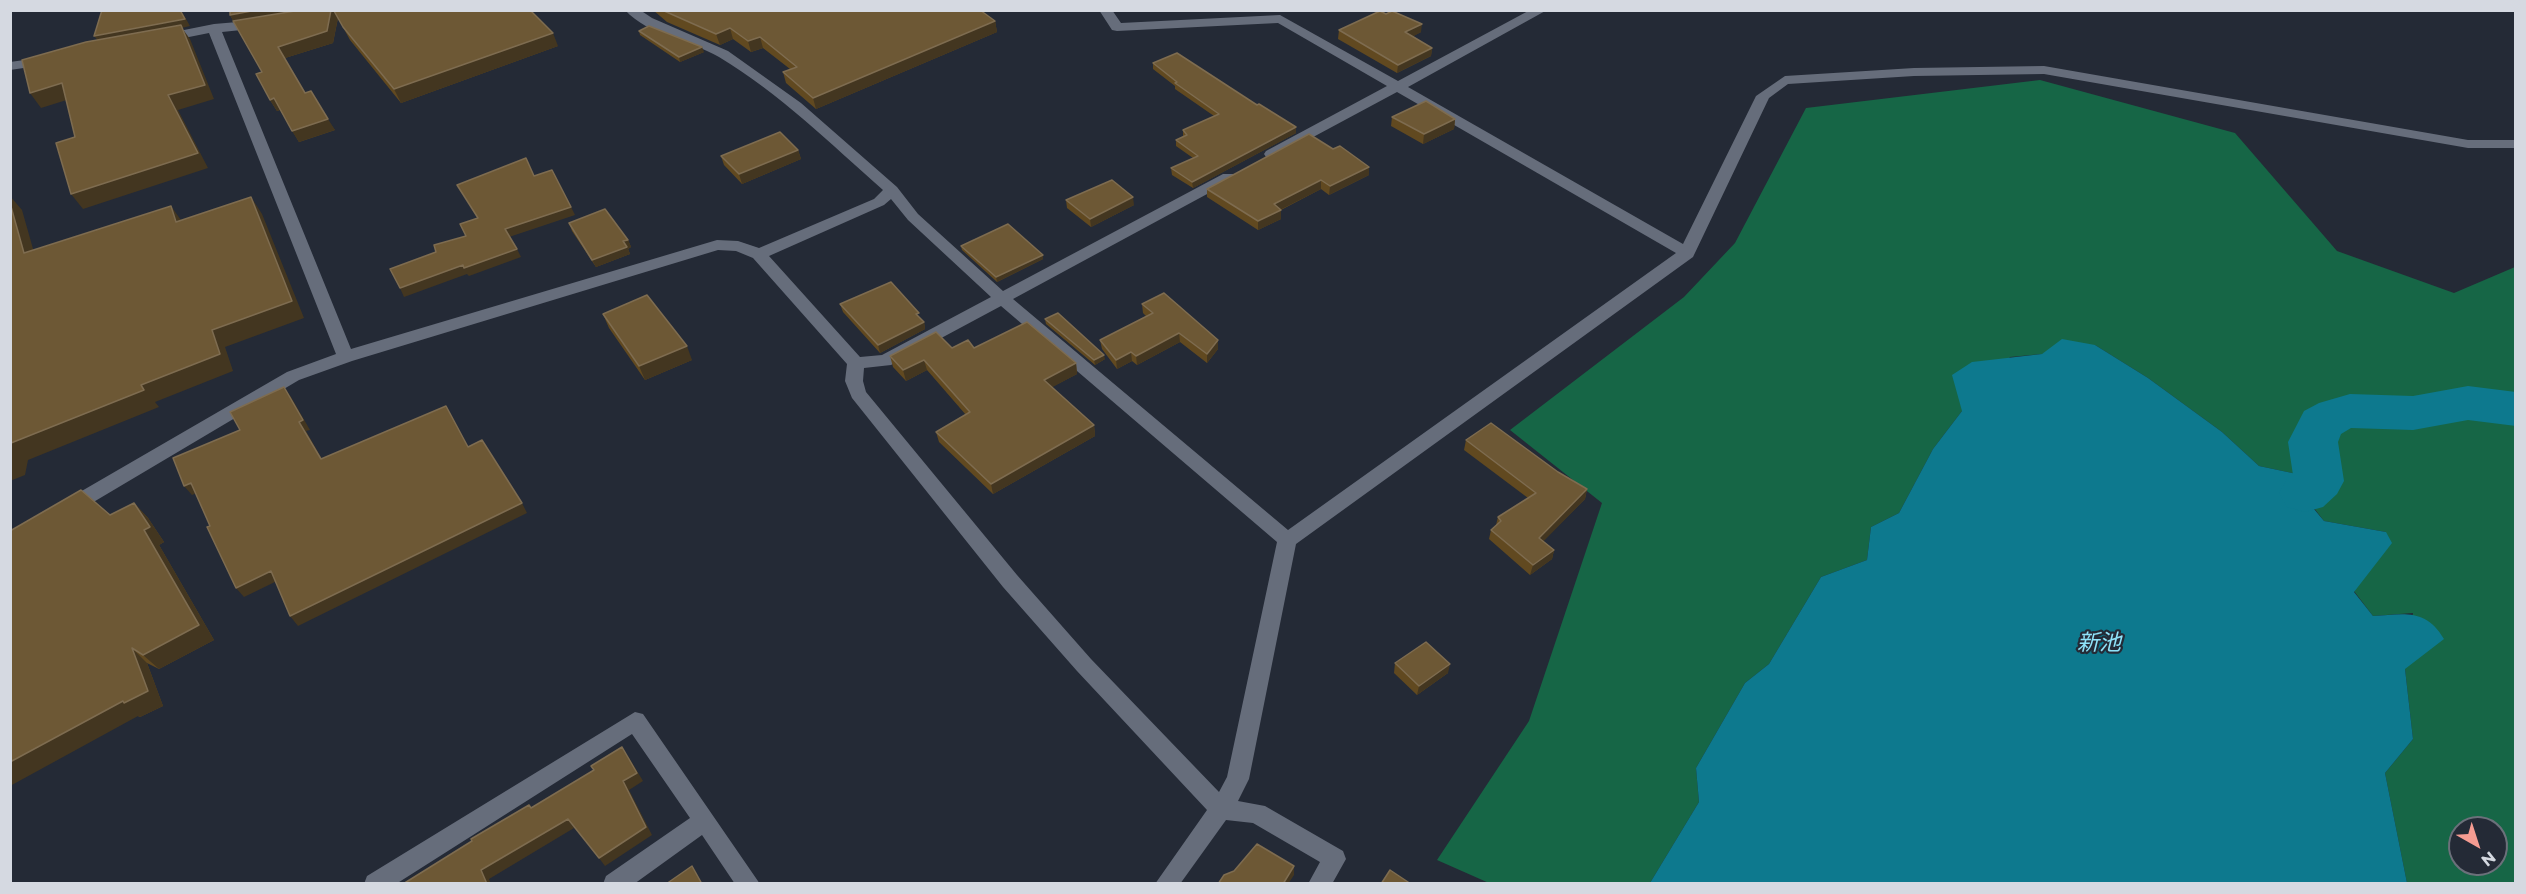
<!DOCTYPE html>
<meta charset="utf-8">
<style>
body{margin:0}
#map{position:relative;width:2526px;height:894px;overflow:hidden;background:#242a36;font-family:Montserrat,sans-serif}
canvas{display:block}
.frame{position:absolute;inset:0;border:12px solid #d5d9e1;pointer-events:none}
.north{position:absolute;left:2448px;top:816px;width:60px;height:60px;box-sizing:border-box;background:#242a36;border:2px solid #6b707a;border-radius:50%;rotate:141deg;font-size:16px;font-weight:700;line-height:24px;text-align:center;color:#d5d9e1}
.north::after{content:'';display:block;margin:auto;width:21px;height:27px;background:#f59c92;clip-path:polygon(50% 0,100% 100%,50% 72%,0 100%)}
</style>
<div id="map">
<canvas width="2526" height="894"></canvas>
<div class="frame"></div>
<div class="north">N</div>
</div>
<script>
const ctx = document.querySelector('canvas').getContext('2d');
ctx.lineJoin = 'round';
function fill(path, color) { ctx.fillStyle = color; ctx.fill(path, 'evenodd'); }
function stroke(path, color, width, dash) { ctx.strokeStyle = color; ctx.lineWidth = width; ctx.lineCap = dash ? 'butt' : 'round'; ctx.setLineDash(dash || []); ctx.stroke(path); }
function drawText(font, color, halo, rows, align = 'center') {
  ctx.font = font + ' Montserrat,"Noto Sans JP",sans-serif'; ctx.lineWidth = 4.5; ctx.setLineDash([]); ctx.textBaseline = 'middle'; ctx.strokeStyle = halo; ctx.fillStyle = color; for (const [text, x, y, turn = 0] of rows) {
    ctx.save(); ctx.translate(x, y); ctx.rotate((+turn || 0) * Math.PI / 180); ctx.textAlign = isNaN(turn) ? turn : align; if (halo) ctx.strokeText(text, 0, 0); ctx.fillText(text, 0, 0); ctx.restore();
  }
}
fill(new Path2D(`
 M2040 80 2235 133 2337 251 2454 293 2515 267V883H2407L2385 773 2413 739 2405 669 2413 613 2373 616 2354 591 2386 532 2324 521 2314 508 2332 472 2297 474 2259 466 2222 432 2148 378 2095 345 2042 354 2010 357 1962 411 1933 449 1899 513 1871 527 1867 560 1821 577 1769 664 1745 683 1696 768 1699 802 1650 883H1489L1437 860 1529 721 1602 503 1510 430 1684 297 1735 243 1806 108ZM2460 828H2496V864H2460Z`), '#166646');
fill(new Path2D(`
 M2062 339 2095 345 2148 378 2222 432 2259 466 2297 474 2302 426 2331 440 2332 472 2314 509 2324 521 2386 532 2392 543 2354 592 2373 616C2404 614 2426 608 2444 639L2405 669 2413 739 2385 773 2407 883H1650L1699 802 1696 768 1745 683 1769 664 1821 577 1867 560 1871 527 1899 513 1933 449 1962 411 1952 375 1972 362 2042 354Z`), '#0d798e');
fill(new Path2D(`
 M2468 386 2516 392V426L2468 420 2413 430 2351 428 2341 434 2338 442 2344 481 2337 494 2323 507 2305 512 2287 507 2279 493 2287 479 2293 475 2288 442 2304 411 2319 403 2350 394 2413 396Z`), '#0d798e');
fill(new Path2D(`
 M625 10H640L652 18 728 51 801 103 897 187 918 214 1003 291 1223 174H1233L1235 177 1233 180 1013 299 1288 530 1676 253 1397 92 1276 157H1266L1264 154 1266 151 1387 86 1278 23 1117 31 1112 30 1099 10H1112L1121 23 1280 15 1398 81 1530 10H1547L1408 87 1683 244 1756 96 1785 76 1914 68 2044 66 2468 140H2516V148H2468L2044 74 1914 76 1788 84 1769 98 1693 257 1296 544 1249 779 1238 801 1265 806 1343 851 1346 859 1332 884H1308L1320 862 1253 823 1226 820 1180 884H1155L1207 810 1077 671 1003 587 852 398 845 381 847 364 753 258 736 251 718 250 352 361 299 380 75 513 68 515 61 513 59 508 61 503 287 372 336 354 209 33 164 42 157 38 159 35 214 24 261 20 267 24 261 28 222 32 351 349 717 240 738 241 759 248 874 199 883 190C831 144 779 93 719 57 690 40 649 36 625 10ZM891 199 908 220 991 297 882 355 860 357 769 256 884 205ZM1001 306 1277 542 1227 777 1219 792 1091 659 1017 575 866 392 863 381 864 368 891 365Z
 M46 57 51 58 53 61 51 64 10 70V62Z
 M635 712 643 714 760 884H735L702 835 634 884H603L606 876 690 818 632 734 396 884H364L367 876Z`), '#666d7b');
fill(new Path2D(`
 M301 10H335L558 46 401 103 350 40 338 18 333 43 285 58 305 93 335 130 299 142 280 110 277 111 270 100 262 72 230 15Z
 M653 10H980L995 21 997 32 816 109 786 83 783 72 790 69 763 48 751 52 733 39 720 45 667 22Z
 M1339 30 1421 32 1413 36 1432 48 1431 56 1397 73 1338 39Z
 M639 31 704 52 680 62 640 35Z
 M1153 63 1257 105 1296 127V133L1193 188 1172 175 1171 168 1193 158 1176 146V140L1183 136V130L1214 116 1175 89V86L1153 69Z
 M1392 117 1455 119 1454 129 1423 144 1391 126Z
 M798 150 801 159 742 184 724 165 721 156Z
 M1369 175 1329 195 1321 189 1281 210V219L1258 230 1207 197V189Z
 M1066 200 1134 205 1091 227 1067 208Z
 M569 223 628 240 631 247 628 249 630 254 596 267 572 231Z
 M961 246 1043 259 997 282 962 250Z
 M840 304 921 319 924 322 925 329 880 353 843 312Z
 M1142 304 1218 340V349L1207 363 1180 342 1137 365 1132 361 1117 369 1102 349 1100 340 1146 316 1143 313Z
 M603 314 692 360 645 380 609 328Z
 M1045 319 1105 359 1095 365 1046 324Z
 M952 348H974L1076 363 1077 374 1052 387 1094 425 1095 436 993 494 939 442 936 432 966 415 927 370 906 381 893 367 890 356Z
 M1466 440 1558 472 1587 489 1585 499 1543 541 1554 550 1552 559 1530 575 1489 539 1491 530 1496 525 1498 517 1528 498 1464 450Z
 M134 503 148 518 164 542 159 545 214 640 159 669 147 663 163 706 140 717 138 716 110 515Z
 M1395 663 1448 673 1417 695 1394 673Z`), '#614920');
fill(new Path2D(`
 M181 10 190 26 182 28 190 39 214 99 178 110 208 168 83 209 71 194 168 95 100 43 94 36Z
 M257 10H300L234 22 230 15Z
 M331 10H335L338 17 333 43 285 58 278 47Z
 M995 21 997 32 816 109 813 98Z
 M1422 24 1421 32 1405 41V32Z
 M730 28 733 39 720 45 716 34Z
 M553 33 558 46 401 103 394 89Z
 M760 37 763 48 751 52 748 41Z
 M702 47 704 52 680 62 679 57Z
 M1432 48 1431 56 1397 73 1398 65Z
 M62 83 73 98 41 108 30 93Z
 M274 98 280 110 277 111 270 100Z
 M328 119 335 130 299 142 292 131Z
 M1455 119 1454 129 1423 144 1424 134Z
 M1296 127V133L1193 188 1192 182Z
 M798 150 801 159 742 184 739 174Z
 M1369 167V175L1329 195 1330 186Z
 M1321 180V189L1274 213V204Z
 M10 196 22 210 39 270 24 253 10 203Z
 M251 197 262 214 304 318 225 347 233 371 155 402 159 407 28 460 25 475 10 481 11 443 141 385 212 330Z
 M1133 197 1134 205 1091 227 1090 219Z
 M171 206 183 223 176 222Z
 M571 207 575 215 509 237 505 229Z
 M1281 210V219L1258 230V221Z
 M628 240 631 247 628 249 630 254 596 267 592 260 623 241Z
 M517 249 521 257 469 276 467 274 404 297 400 288 463 265Z
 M1043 255V259L997 282 996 277Z
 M924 322 925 329 880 353 878 345Z
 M1179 333 1180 342 1137 365 1136 356Z
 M1218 340V349L1207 363V354Z
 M687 346 692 360 645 380 639 366Z
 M1131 352 1132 361 1117 369 1116 360Z
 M1104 355 1105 359 1095 365 1094 360Z
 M924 360 927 370 906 381 903 370Z
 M1076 363 1077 374 1045 391 1044 380Z
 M284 387 291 397 310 430 306 431 327 468 321 459 299 422Z
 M1094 425 1095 436 993 494 991 484Z
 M191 483 199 492 192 495 184 486Z
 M1587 489 1585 499 1537 548 1539 538Z
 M134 503 148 518 164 542 159 545 214 640 159 669 143 655 144 530Z
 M522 503 527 513 298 626 290 616Z
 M1554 550 1552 559 1530 575 1533 565Z
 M271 571 279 580 244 597 236 588Z
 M132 648 147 663 163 706 140 717 138 716 10 786V762Z
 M1450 664 1448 673 1417 695 1419 686Z
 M628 756 643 781 629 790 652 835 605 866 599 858 623 781Z
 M568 819 574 828 489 879 491 884H487L481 870Z
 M1294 866V875L1288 884H1283Z`), '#433620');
const building = new Path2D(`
 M102 10H180L185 19 94 36Z
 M230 10H257L230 15Z
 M301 10H331L327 31 278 47 305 93 311 91 328 119 292 131 274 98 270 100 256 74 262 72 233 21Z
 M336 10H530L553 33 394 89 343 27 334 11Z
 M662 10H980L995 21 813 98 783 72 797 67 760 37 748 41 730 28 716 34Z
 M1380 11 1386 14 1392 11 1422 24 1405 32 1432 48 1398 65 1339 30Z
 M181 25 205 85 168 95 198 153 71 194 56 143 75 137 62 83 30 93 22 60 86 42Z
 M649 26 702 47 679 57 639 31Z
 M1177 53 1257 105 1259 104 1296 127 1192 182 1171 168 1198 156 1176 140 1187 135 1183 130 1219 114 1175 83 1177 82 1153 63Z
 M1426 101 1455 119 1424 134 1392 117Z
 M780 132 798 150 739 174 721 156Z
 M1309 134 1333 149 1340 146 1369 167 1330 186 1321 180 1274 204 1281 210 1258 221 1207 189Z
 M526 158 534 176 552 170 571 207 505 229 517 249 464 268 463 265 400 288 390 269 436 252 434 245 466 236 460 224 478 218 457 185Z
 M1112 180 1133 197 1090 219 1066 200Z
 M251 197 292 301 212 330 220 354 141 385 144 390 11 443 10 447V203L24 253 171 206 176 222Z
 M605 209 628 240 623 241 627 247 592 260 569 223Z
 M1008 224 1043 255 996 277 961 246Z
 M891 282 919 313 916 314 924 322 878 345 840 304Z
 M1164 293 1218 340 1207 354 1179 333 1136 356 1131 352 1116 360 1100 340 1153 313 1142 304Z
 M647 295 687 346 639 366 603 314Z
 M1058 313 1104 355 1094 360 1045 319Z
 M1027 322 1076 363 1044 380 1094 425 991 484 936 432 970 412 924 360 903 370 890 356 936 332 952 348 968 340 974 348Z
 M284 387 303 420 299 422 321 459 446 406 468 447 482 440 522 503 290 616 271 571 236 588 207 527 210 526 191 483 184 486 173 458 240 430 230 412Z
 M1491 423 1558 472 1587 489 1539 538 1554 550 1533 565 1491 530 1501 521 1498 517 1536 493 1466 440Z
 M81 490 110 515 134 503 150 527 144 530 199 625 143 655 132 648 148 691 124 703 123 701 10 762V531Z
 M1426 642 1450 664 1419 686 1395 663Z
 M622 747 637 773 623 781 646 827 599 858 568 819 481 870 487 884H403L472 841 471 839 529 805 531 808 594 770 591 766Z
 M1257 844 1294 866 1283 884H1218L1224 875 1234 871Z
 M692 866 702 884H666Z
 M1390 870 1411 884H1381Z`);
fill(building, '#6d5835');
stroke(building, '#7e6c50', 1.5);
drawText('italic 22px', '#8fe3f9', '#242a36', [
 ["新池",2099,644]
]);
</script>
